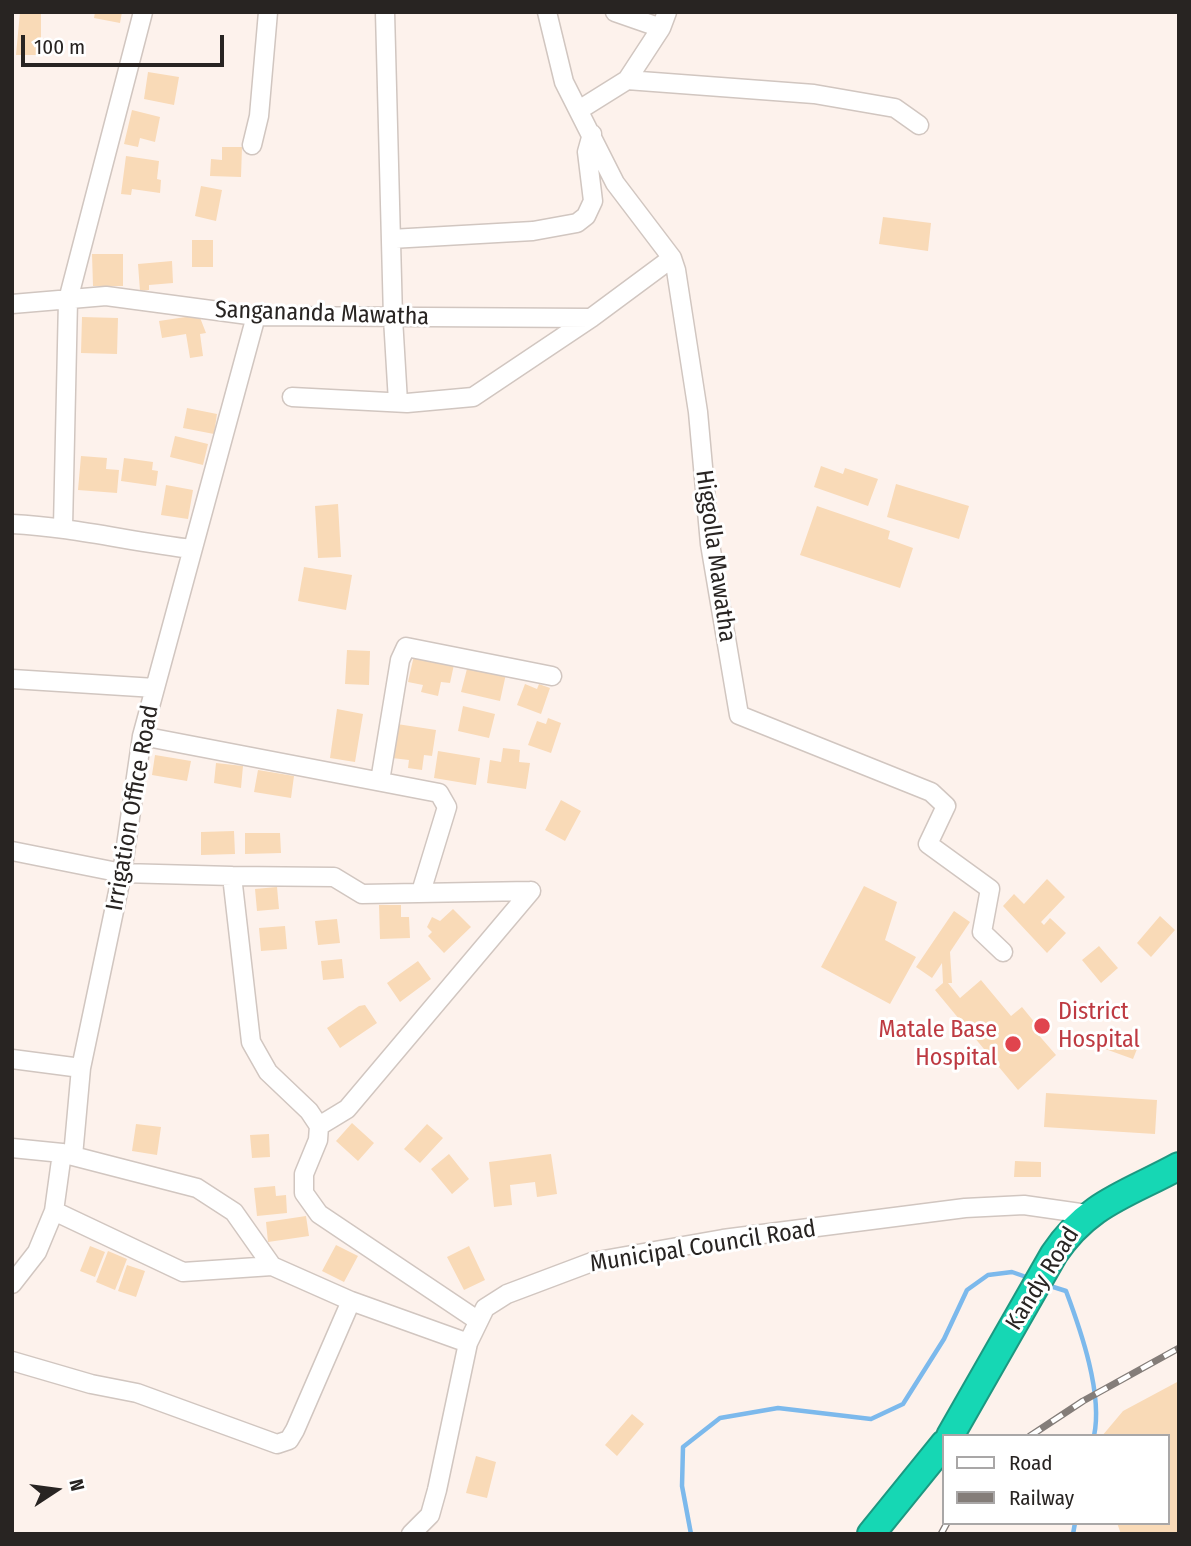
<!DOCTYPE html>
<style>
body{margin:0}
#map{position:relative;width:1191px;height:1546px;overflow:hidden;background:#fdf2ec;font-family:"Fira Sans Condensed",sans-serif}
canvas{display:block}
.frame{position:absolute;inset:0;border:14px solid #282422;pointer-events:none}
.legend{position:absolute;left:942px;top:1434px;width:228px;height:91px;box-sizing:border-box;background:#fff;border:2px solid #a9a7a7;margin:0;padding:9px 12px;list-style:none;font-size:21px;color:#282422}
.legend li{display:flex;align-items:center;gap:14px;height:35px}
.legend b{width:35px;border:2px solid #a9a7a7}
.north{position:absolute;left:21px;top:1455px;width:70px;height:70px;-webkit-text-stroke:5px #fff;paint-order:stroke;rotate:77deg;font-size:19px;font-weight:700;line-height:28px;text-align:center;color:#282422}
.north::after{content:'';display:block;margin:auto;width:24px;height:32px;background:#282422;clip-path:polygon(50% 0,100% 100%,50% 72%,0 100%)}
.scale{position:absolute;left:21px;top:35px;width:203px;height:32px;box-sizing:border-box;border:4px solid #282422;border-top:0;padding-left:9px;font-size:21px;line-height:24px;white-space:nowrap;color:#282422;-webkit-text-stroke:5px #fff;paint-order:stroke}
</style>
<div id="map">
<canvas width="1191" height="1546"></canvas>
<div class="frame"></div>
<ul class="legend">
<li><b style="height:9px;background:#fff"></b>Road</li>
<li><b style="height:9px;background:#847d79"></b>Railway</li>
</ul>
<div class="north">N</div>
<div class="scale">100 m</div>
</div>
<script>
const ctx = document.querySelector('canvas').getContext('2d');
ctx.lineJoin = 'round';
function stroke(path, color, width, dash) { ctx.strokeStyle = color; ctx.lineWidth = width; ctx.lineCap = dash ? 'butt' : 'round'; ctx.setLineDash(dash || []); ctx.stroke(path); }
function fill(path, color) { ctx.fillStyle = color; ctx.fill(path, 'evenodd'); }
function drawText(font, color, halo, rows, align = 'center') {
  ctx.font = font + ' "Fira Sans Condensed",sans-serif'; ctx.lineWidth = 6; ctx.setLineDash([]); ctx.textBaseline = 'middle'; ctx.strokeStyle = halo; ctx.fillStyle = color; for (const [text, x, y, turn = 0] of rows) {
    ctx.save(); ctx.translate(x, y); ctx.rotate((+turn || 0) * Math.PI / 180); ctx.textAlign = isNaN(turn) ? turn : align; if (halo) ctx.strokeText(text, 0, 0); ctx.fillText(text, 0, 0); ctx.restore();
  }
}
stroke(new Path2D(`
 M1047 1285 1066 1291C1081 1331 1103 1394 1094 1436
 M691 1534 682 1486 683 1447 720 1418 778 1408 871 1419 903 1404 944 1339 967 1290 988 1275 1012 1272 1029 1278
 M1073 1534 1075 1523`), '#7cb9ec', 4.5);
fill(new Path2D(`
 M20 12H41V55H16Z
 M95 12H122L120 23 94 18Z
 M148 72 179 77 174 105 144 99Z
 M132 110 160 117 155 142 140 138 138 147 124 144Z
 M222 147H242L241 177 210 176 211 159 222 160Z
 M126 156 159 161 157 179 161 180 160 193 132 189 131 195 121 194Z
 M201 186 222 190 216 221 195 216Z
 M883 217 931 223 928 251 879 244Z
 M192 240H213V267H192Z
 M92 254H123V286H93Z
 M172 261 173 283 149 285V290L140 291 138 264Z
 M199 315 206 333 200 334 203 356 190 358 186 334 162 338 159 321Z
 M82 317 118 318 117 354 81 353Z
 M187 408 217 414 214 434 183 428Z
 M175 436 208 444 203 465 170 457Z
 M81 456 107 458 106 469 119 470 117 493 78 490Z
 M124 458 153 462 152 470 158 471 156 486 121 481Z
 M821 466 843 474 845 468 878 479 868 506 814 487Z
 M896 484 969 506 959 539 887 517Z
 M166 485 193 490 188 519 161 515Z
 M338 504 341 557 318 558 315 506Z
 M817 506 890 531 888 539 913 548 900 588 800 555Z
 M304 567 352 575 346 610 298 601Z
 M347 650 370 651 369 685 345 684Z
 M415 651 455 660 450 683 441 682 438 696 421 692 423 685 408 682Z
 M468 665 506 674 500 701 461 692Z
 M525 684 537 689 539 684 550 688 541 714 517 705Z
 M463 706 495 714 489 738 458 731Z
 M337 709 363 714 355 762 330 758Z
 M548 718 561 723 551 753 528 745 537 721 546 724Z
 M397 724 436 730 432 756 424 755 422 770 408 768 409 760 392 758Z
 M503 748 520 750 519 762 530 763 526 789 487 783 490 760 501 762Z
 M438 751 480 758 476 785 434 778Z
 M155 755 191 761 187 781 152 775Z
 M216 763 243 766 241 788 214 783Z
 M258 770 294 776 291 798 254 792Z
 M561 800 581 811 565 841 545 830Z
 M234 831 235 854 201 855V832Z
 M245 833H280L281 853 245 854Z
 M1047 879 1065 897 1041 922 1044 925 1050 918 1066 933 1047 953 1003 906 1014 894 1024 904Z
 M864 886 897 902 885 940 916 957 890 1004 821 967Z
 M277 887 279 909 257 911 255 889Z
 M379 905H401V917H409L410 938 380 939Z
 M453 909 471 927 444 953 428 936 432 932 427 927 432 917 440 921Z
 M954 911 970 922 950 952 952 983H948L960 998 981 980 1011 1016 1022 1007 1040 1029 1036 1032 1056 1055 1018 1090 935 990 943 983 942 963 932 978 916 967Z
 M1160 916 1175 930 1151 957 1137 943Z
 M337 919 340 943 318 945 315 921Z
 M285 926 287 949 261 951 259 928Z
 M1099 946 1118 968 1101 983 1082 960Z
 M342 959 344 978 323 980 321 961Z
 M418 961 431 979 400 1002 387 983Z
 M365 1005 377 1023 340 1048 327 1028 359 1006Z
 M1100 1036 1137 1049 1133 1059 1097 1046Z
 M1046 1093 1157 1100 1155 1134 1044 1127Z
 M352 1123 374 1143 358 1161 336 1141Z
 M136 1124 161 1127 157 1155 132 1151Z
 M427 1124 443 1138 420 1163 404 1149Z
 M269 1134 270 1157 252 1158 250 1135Z
 M449 1154 469 1179 452 1194 431 1169Z
 M551 1154 557 1194 537 1197 535 1182 510 1185 512 1205 494 1207 489 1162Z
 M1015 1161 1041 1162V1177H1014Z
 M275 1186 276 1196 286 1195 287 1213 257 1216 254 1188Z
 M306 1216 309 1236 268 1242 266 1222Z
 M336 1245 358 1256 344 1282 322 1271Z
 M90 1246 105 1252 95 1277 80 1271Z
 M469 1246 485 1280 464 1290 447 1257Z
 M108 1251 127 1259 115 1290 96 1282Z
 M127 1265 145 1271 136 1297 118 1291Z
 M1179 1381V1534H1121L1117 1523H1168V1436H1102L1123 1411Z
 M632 1414 644 1424 617 1456 605 1445Z
 M476 1456 496 1462 487 1498 466 1493Z`), '#f9dab7');
const minor = new Path2D(`
 M385 12 393 318 398 402
 M547 12 564 82 615 183 672 258 676 270 698 412 710 544 739 715 931 792 946 806 928 844 990 889 982 932 1003 952
 M615 12 661 28 667 12
 M627 80 814 94 895 108 919 125
 M579 110 627 80 661 28
 M252 145 259 116 268 12
 M391 239 533 231 577 223 586 216 593 201 587 152 592 134
 M12 304 106 296 256 316 591 318
 M292 397 407 403 473 397 591 318 672 258
 M12 524C73 527 132 542 192 549
 M63 527 68 300 143 12
 M12 679 155 688
 M142 736 439 793 447 807 421 892
 M380 781 400 660 406 647 552 676
 M12 851 122 873 232 876 251 1042 268 1072 309 1111 319 1126 318 1140 304 1174V1193L319 1214 477 1320
 M232 876 334 877 362 894 531 891
 M12 1059 81 1068
 M319 1126 347 1109 531 891
 M12 1148 62 1153
 M73 1156 197 1188 234 1212 272 1266
 M54 1211 183 1272 272 1266 351 1301 468 1343
 M12 1284 37 1252 54 1211 62 1153 73 1156 81 1068 122 873 142 736 256 316
 M12 1361 91 1384 137 1393 277 1444 289 1440 295 1430 351 1301
 M411 1534 430 1515 437 1490 468 1343 485 1308 507 1294 592 1262 723 1239 965 1208 1024 1205 1087 1214`);
const highway = new Path2D(`
 M950 1436 1054 1254C1088 1203 1128 1194 1179 1166
 M871 1534 944 1444`);
stroke(minor, '#d1c6c0', 21);
stroke(highway, '#1c9881', 30);
stroke(minor, '#fff', 18);
stroke(highway, '#16d7b4', 26);
const rail = new Path2D(`
 M1030 1436 1083 1401 1179 1348
 M941 1534 947 1523`);
stroke(rail, '#847d79', 7);
stroke(rail, '#fff', 4.5, [13]);
for (const [x, y, r, color] of [
 [1042,1026,9,"#e0444e"],
 [1013,1044,9,"#e0444e"]
]) { const dot = new Path2D(); dot.arc(x, y, r, 0, 2 * Math.PI); ctx.fillStyle = color; ctx.fill(dot); stroke(dot, '#fff', 2.5); }
drawText('24px', '#282422', '#fff', [
 ["Sangananda Mawatha",322,314,2],
 ["Higgolla Mawatha",715,556,82],
 ["Irrigation Office Road",133,808,-80],
 ["Municipal Council Road",703,1247,-9],
 ["Kandy Road",1043,1279,-58]
]);
drawText('24px', '#be3a42', '#fff', [
 ["District",1058,1012],
 ["Hospital",1058,1040],
 ["Matale Base",997,1030,"right"],
 ["Hospital",997,1058,"right"]
], 'left');
</script>
